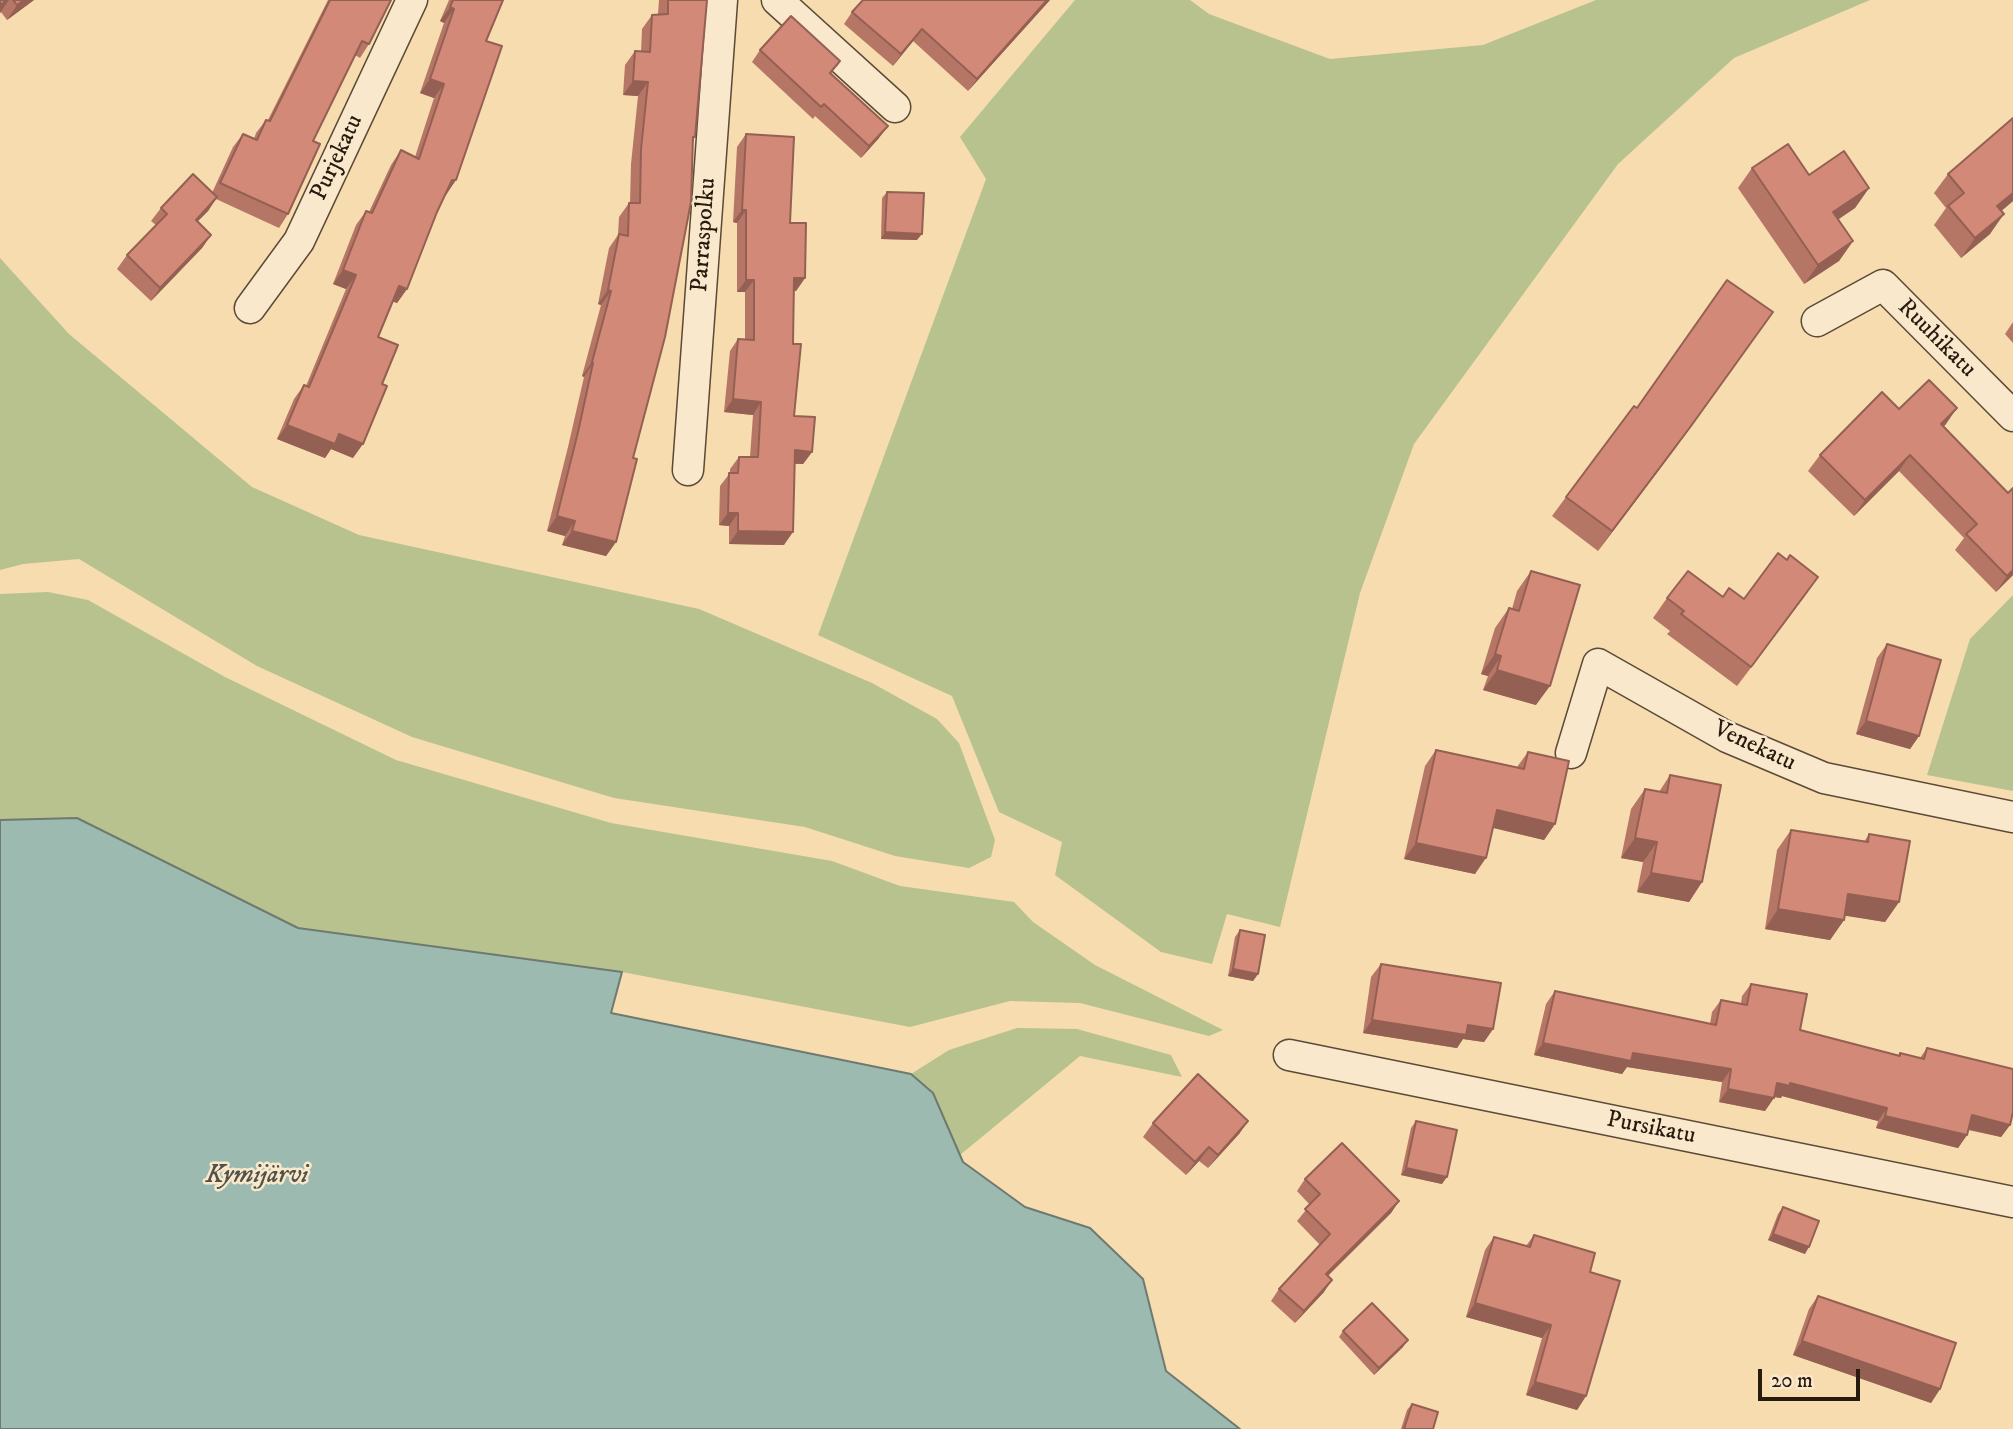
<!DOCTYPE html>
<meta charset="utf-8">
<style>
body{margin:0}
#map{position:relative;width:2013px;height:1429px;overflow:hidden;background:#f6dcaf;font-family:"IM FELL DW Pica",serif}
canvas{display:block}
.scale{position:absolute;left:1758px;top:1369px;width:102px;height:32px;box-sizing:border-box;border:4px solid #271a0f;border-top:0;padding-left:9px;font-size:21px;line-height:24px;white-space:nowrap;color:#271a0f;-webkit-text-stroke:5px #f9e8cb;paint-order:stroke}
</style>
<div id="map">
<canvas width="2013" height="1429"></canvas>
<div class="scale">20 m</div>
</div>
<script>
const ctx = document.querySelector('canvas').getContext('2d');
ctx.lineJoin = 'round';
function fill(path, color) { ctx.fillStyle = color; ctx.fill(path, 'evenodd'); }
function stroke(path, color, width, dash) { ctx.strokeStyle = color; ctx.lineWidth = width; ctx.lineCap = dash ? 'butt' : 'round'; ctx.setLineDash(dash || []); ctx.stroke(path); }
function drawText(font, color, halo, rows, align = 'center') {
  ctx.font = font + ' "IM FELL DW Pica",serif'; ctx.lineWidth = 5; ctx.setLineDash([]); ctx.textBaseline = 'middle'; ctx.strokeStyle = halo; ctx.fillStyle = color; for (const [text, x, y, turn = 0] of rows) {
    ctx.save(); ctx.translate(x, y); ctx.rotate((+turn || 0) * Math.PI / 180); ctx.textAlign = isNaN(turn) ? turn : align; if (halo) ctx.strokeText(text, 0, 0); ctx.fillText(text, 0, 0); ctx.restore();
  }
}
fill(new Path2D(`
 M1075 0H1190L1209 14 1330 59 1483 45 1596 0H1870L1734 58 1618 164 1414 444 1360 593 1280 927 1227 914 1212 964 1161 952 1055 875 1062 842 999 812 952 696 818 635 986 179 960 137Z
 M0 258 69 334 252 487 359 535 699 609 872 683 937 719 959 743 995 840 991 857 969 868 895 856 805 827 614 798 412 737 257 666 79 559 23 564 0 570Z
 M48 592 88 600 225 677 396 760 611 823 832 861 900 886 1014 902 1033 922 1095 965 1223 1030 1209 1036 1080 1003 1010 1001 910 1027 622 972 298 928 77 818 0 820V594Z
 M2013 595V791L1927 775 1970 639Z
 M1017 1028 1077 1029 1171 1055 1182 1077 1080 1056 960 1155 933 1093 911 1074 949 1050Z`), '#b8c28e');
const water = new Path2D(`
 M77 818 298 928 622 972 611 1013 911 1074 933 1093 963 1162 1025 1207 1090 1228 1143 1279 1166 1371 1240 1429H0V820Z`);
fill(water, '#9dbab1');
stroke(water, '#6e7a70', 2);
const street = new Path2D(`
 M777 0 895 107
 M250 308 299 241 412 0
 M1817 321 1883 285 2013 416
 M688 470 722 0
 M1571 753 1598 664 1727 737 1824 778 2013 817
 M1289 1055 2013 1202`);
stroke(street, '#5b4a37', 33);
stroke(street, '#f9e8cb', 30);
fill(new Path2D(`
 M0 0H34L7 20 1 12 0 13Z
 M328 0H391L369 44 360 58 355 55 313 141 288 214 279 228 216 199 208 211 198 221 211 235 202 248 151 301 117 269 127 255 156 225 151 221 161 208 212 193 233 147 243 134 254 139 256 133 266 120H268Z
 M449 0H503L486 41 456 180 445 194 437 212 407 289 397 303 392 301 378 337 353 458 331 449 325 458 277 439 294 399 304 385 306 386 346 289 333 284 356 225 366 211 369 212 391 165 401 150 415 157 434 98 420 93 444 23 440 21Z
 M659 0H707L693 140 633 458 616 542 606 556 562 545 565 536 547 531 568 447 584 377 582 376 601 305 598 304 609 248 618 235 619 217 629 203H630L631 164 638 96 623 95 625 65 635 51 641 52 642 29 652 15 658 14Z
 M1050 0 968 91 913 41 893 66 844 24 852 12Z
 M760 50 831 74 879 138 861 158 815 116 813 119 752 62Z
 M2013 118V201L2001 211 1990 234 1961 258 1934 225 1946 208 1934 193 1948 174Z
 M746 134 790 223 805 278 796 291H794V416L812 452 803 464H794L784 545 729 544V526L719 525 720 486 730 473V469L739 457H750L753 415 724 412 730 351 738 339H745V292H737V223L733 222 737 147Z
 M1752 168 1869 188 1855 208 1838 219 1853 241 1839 261 1804 284 1738 188Z
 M887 192 917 240 881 239 882 198Z
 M2013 322V343L2005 334Z
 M1899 409 1946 424 1943 427 2008 493 2013 488V575L1996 592 1955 550 1964 538 1899 471 1854 516 1808 471 1820 455Z
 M1677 446 1598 551 1552 516 1566 497Z
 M1531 571 1536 705 1483 690 1488 676 1481 674 1495 628 1509 608 1512 609 1517 591Z
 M1723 597 1744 599 1804 597 1737 686 1667 634 1670 631 1653 618 1667 598Z
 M1887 644 1919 736 1910 749 1856 734 1877 658Z
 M1436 750 1517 767 1528 752 1555 824 1544 840 1493 828 1475 874 1404 859 1425 766Z
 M1670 775 1702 882 1689 902 1637 892 1643 862 1621 858 1631 809 1645 789 1659 792Z
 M1791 830 1864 842 1869 834 1899 902 1885 922 1845 915 1844 920 1830 940 1765 929 1777 850Z
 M1240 930 1258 974 1253 981 1228 976 1235 937Z
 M1381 964 1493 1029 1484 1042 1463 1039 1457 1048 1363 1033 1371 977Z
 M1751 984 1800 1030 1898 1055 1900 1053 1920 1058 1927 1048 2010 1125 2001 1137 1968 1130 1967 1135 1958 1148 1876 1128 1878 1121 1782 1096 1781 1098 1774 1097 1765 1111 1719 1102 1722 1082 1627 1067 1622 1074 1534 1055 1546 1004 1555 991 1710 1024 1712 1012 1721 1000 1741 1003 1742 996Z
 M1248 1121 1239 1134 1208 1168 1199 1161 1186 1175 1143 1137 1153 1123Z
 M1416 1121 1442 1184 1401 1175 1411 1128Z
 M1305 1179 1399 1201 1391 1213 1328 1276 1324 1292 1295 1323 1271 1301 1279 1289 1320 1245 1297 1221 1310 1205 1297 1191Z
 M1783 1207 1805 1254 1768 1240 1778 1214Z
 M1534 1235 1590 1272 1586 1396 1577 1410 1526 1395 1542 1338 1466 1317 1485 1250 1494 1237 1526 1246Z
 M1818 1296 1940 1389 1931 1403 1793 1355 1809 1309Z
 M1343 1331 1403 1347 1374 1375 1339 1337Z
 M1412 1404 1433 1429H1401L1407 1410Z`), '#b57666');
fill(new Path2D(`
 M7 0H9L0 13V5Z
 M24 0H34L7 20 17 5Z
 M1047 0H1050L968 91 977 79Z
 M450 7 454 9 444 23 440 21Z
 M922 29 913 41 893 66 901 54Z
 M430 79 444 84 434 98 420 93Z
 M633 81 648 82 638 96 623 95Z
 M888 126 879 138 861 158 869 146Z
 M452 180H456L446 195 442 194Z
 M1869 188 1855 208 1820 232 1833 212Z
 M2013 193V201L1984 226 1997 206Z
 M217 197 208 211 186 233 196 220Z
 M742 210H746L737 223 733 222Z
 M2004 214 1990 234 1961 258 1975 238Z
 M885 232 922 234 917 240 881 239Z
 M211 235 202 248 151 301 160 288Z
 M1853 241 1839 261 1804 284 1818 265Z
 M343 270 356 275 346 289 333 284Z
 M794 278H805L796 291H785Z
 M746 280H754L745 292H737Z
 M399 286 407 289 397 303 389 300Z
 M608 290 611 291 601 305 598 304Z
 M1773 312 1677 446 1598 551 1612 531Z
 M592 362 593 363 584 377 582 376Z
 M733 399 761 402 753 415 724 412Z
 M1957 408 1946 424 1930 440 1941 424Z
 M287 425 339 434 363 444 353 458 331 449 325 458 277 439Z
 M795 450 812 452 803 464 786 463Z
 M1910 455 1899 471 1854 516 1865 500Z
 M728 513H738L729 526 719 525Z
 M557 516 575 521 565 536 547 531Z
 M572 531 616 542 606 556 562 545Z
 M738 531 793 532 784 545 729 544Z
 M2013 570V575L1996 592 2007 576Z
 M1818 577 1804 597 1737 686 1751 667Z
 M1495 654 1501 656 1488 676 1481 674Z
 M1497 670 1550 686 1536 705 1483 690Z
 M1866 721 1919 736 1910 749 1856 734Z
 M1497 810 1555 824 1544 840 1486 826Z
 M1635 838 1657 842 1643 862 1621 858Z
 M1416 843 1486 858 1475 874 1404 859Z
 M1651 873 1702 882 1689 902 1637 892Z
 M1848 894 1899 902 1885 922 1834 914Z
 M1778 909 1844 920 1830 940 1765 929Z
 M1233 969 1258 974 1253 981 1228 976Z
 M1372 1020 1468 1025 1493 1029 1484 1042 1463 1039 1457 1048 1363 1033Z
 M1543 1043 1633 1053 1731 1069 1722 1082 1627 1067 1622 1074 1534 1055Z
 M1777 1083H1790L1887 1108 1878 1121 1782 1096 1781 1098 1768 1096Z
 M1728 1089 1774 1098 1765 1111 1719 1102Z
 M1972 1115 2010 1125 2001 1137 1963 1128Z
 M1885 1116 1967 1135 1958 1148 1876 1128Z
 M1248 1121 1239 1134 1208 1168 1218 1155Z
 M1209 1147 1199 1161 1186 1175 1195 1162Z
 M1406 1168 1447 1177 1442 1184 1401 1175Z
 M1399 1201 1391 1213 1317 1286 1326 1274Z
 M1773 1234 1809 1247 1805 1254 1768 1240Z
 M1332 1280 1324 1292 1295 1323 1304 1311Z
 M1475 1303 1551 1325 1542 1338 1466 1317Z
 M1408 1340 1403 1347 1374 1375 1379 1368Z
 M1802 1341 1940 1389 1931 1403 1793 1355Z
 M1535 1382 1586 1396 1577 1410 1526 1395Z`), '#946053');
const building = new Path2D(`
 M0 0H7L0 5Z
 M13 0H24L17 5Z
 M330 0H391L369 44 362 41 313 141 320 144 288 214 220 183 243 134 257 140 266 120 270 121Z
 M453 0H503L486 41 502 46 456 180H452L437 212 407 289 399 286 378 337 398 345 382 384 387 386 363 444 339 434 335 444 287 425 304 385 309 387 356 275 343 270 366 211 372 213 401 150 419 159 444 84 430 79 454 9 450 7Z
 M668 0H707L695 137H693L691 202 665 337 633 458 637 459 616 542 572 531 575 521 557 516 578 432 593 363 592 362 611 291 608 290 619 234 628 236 629 203H640L641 149 648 82 633 81 635 51 650 52 652 15 668 14Z
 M863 0H1047L977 79 922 29 901 54 852 12Z
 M791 16 840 61 830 73 888 126 869 146 824 104 821 107 760 50Z
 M2013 118V193L1997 206 2004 214 1975 238 1948 206 1964 193 1948 174Z
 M746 134 794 137 790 223H806L805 278H794L793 344H801L794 416 815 417 812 452 795 450 793 532 738 531V513H728L729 473H738L739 457H758L761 402 733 399 738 339 754 340V280H746V210H742Z
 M1788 144 1809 175 1844 151 1869 188 1833 212 1853 241 1818 265 1752 168Z
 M193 174 217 197 196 220 211 235 160 288 127 255 167 214 161 208Z
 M887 192 924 193 922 234 885 232Z
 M1727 280 1773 312 1691 426 1612 531 1566 497 1634 406 1637 408Z
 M1929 380 1957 408 1941 424 2008 493 2013 488V570L2007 576 1966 534 1977 524 1910 455 1865 500 1820 455 1882 392 1899 409Z
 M1778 553 1787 560 1790 555 1818 577 1751 667 1681 614 1684 611 1667 598 1688 571 1723 597 1729 588 1744 599Z
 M1531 571 1580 585 1550 686 1497 670 1501 656 1495 654 1509 608 1519 611Z
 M1887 644 1941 660 1919 736 1866 721Z
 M1436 750 1524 769 1528 752 1569 761 1555 824 1497 810 1486 858 1416 843Z
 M1670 775 1721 785 1702 882 1651 873 1657 842 1635 838 1645 789 1667 793Z
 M1791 830 1868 842 1869 834 1910 841 1899 902 1848 894 1844 920 1778 909Z
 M1240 930 1265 935 1258 974 1233 969Z
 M1381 964 1501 983 1493 1029 1468 1025 1466 1035 1372 1020Z
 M1751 984 1807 994 1800 1030 1900 1056V1053L1924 1059 1927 1048 2013 1069V1112L2010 1125 1972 1115 1967 1135 1885 1116 1887 1108 1790 1083V1086L1777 1083 1774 1098 1728 1089 1731 1069 1633 1053 1631 1061 1543 1043 1555 991 1716 1025 1721 1000 1747 1005Z
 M1198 1074 1248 1121 1218 1155 1209 1147 1195 1162 1153 1123Z
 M1416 1121 1457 1130 1447 1177 1406 1168Z
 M1342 1143 1399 1201 1326 1274 1332 1280 1304 1311 1279 1289 1330 1234 1305 1209 1320 1194 1305 1179Z
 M1783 1207 1819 1221 1809 1247 1773 1234Z
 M1534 1235 1595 1253 1590 1272 1620 1281 1586 1396 1535 1382 1551 1325 1475 1303 1494 1237 1530 1247Z
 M1818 1296 1956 1343 1940 1389 1802 1341Z
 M1372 1303 1408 1340 1379 1368 1343 1331Z
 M1412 1404 1438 1412 1433 1429H1404Z`);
fill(building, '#d38977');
stroke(building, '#946053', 2);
drawText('24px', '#271a0f', '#f9e8cb', [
 ["Purjekatu",338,158,-65],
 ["Parraspolku",705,235,-86],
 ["Ruuhikatu",1936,339,45],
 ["Venekatu",1754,747,25],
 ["Pursikatu",1651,1129,11]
]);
drawText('italic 26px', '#505248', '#f9e8cb', [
 ["Kymijärvi",257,1177]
]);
</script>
